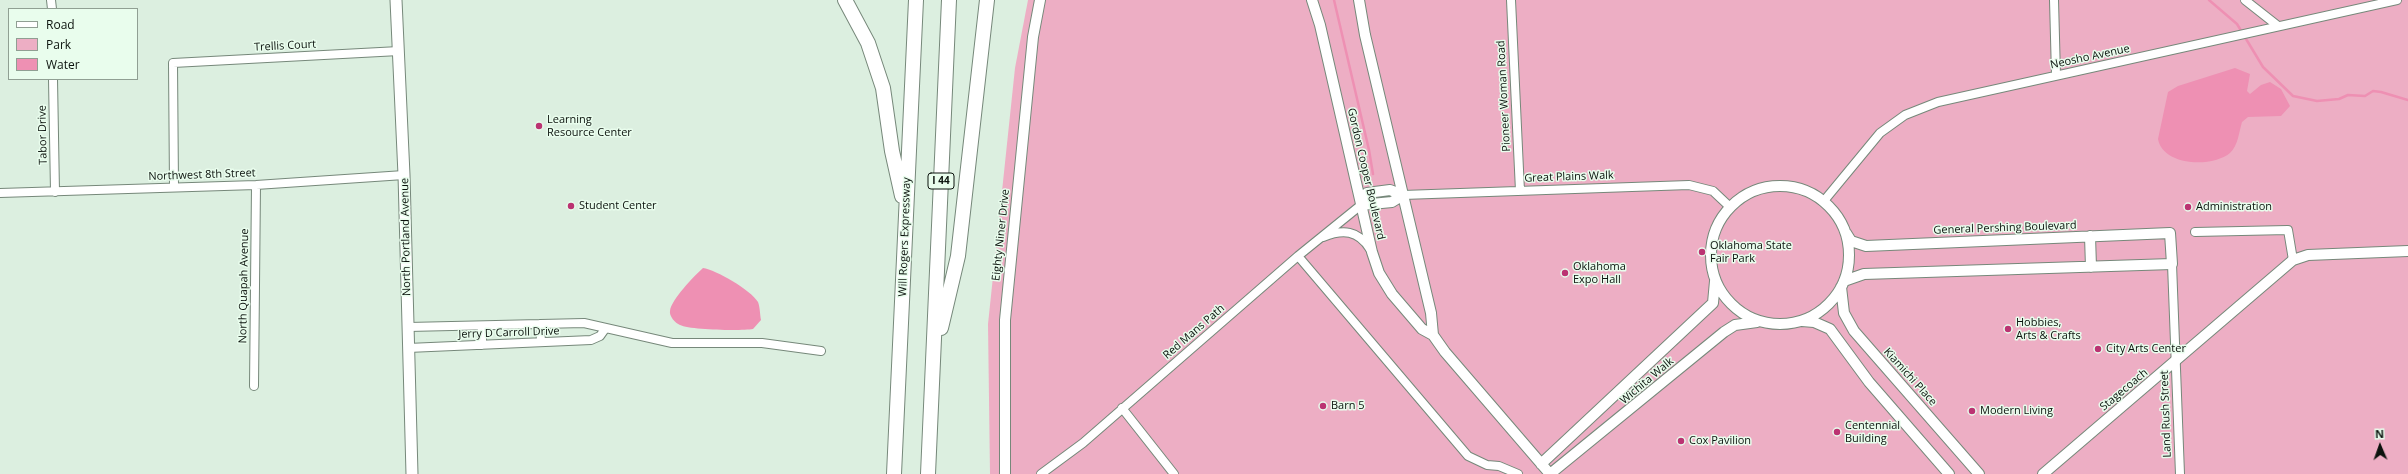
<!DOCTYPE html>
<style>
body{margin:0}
#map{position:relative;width:2408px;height:474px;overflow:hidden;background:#dcefe0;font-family:"Open Sans",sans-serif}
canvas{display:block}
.legend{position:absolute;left:8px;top:8px;width:130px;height:72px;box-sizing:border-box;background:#e9fded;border:1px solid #909f93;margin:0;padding:5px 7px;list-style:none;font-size:12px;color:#0b120d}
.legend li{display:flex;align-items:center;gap:8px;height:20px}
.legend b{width:20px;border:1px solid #909f93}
.north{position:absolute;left:2360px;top:426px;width:40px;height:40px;-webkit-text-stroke:3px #e9fded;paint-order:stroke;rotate:358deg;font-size:11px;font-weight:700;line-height:16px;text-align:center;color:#0b120d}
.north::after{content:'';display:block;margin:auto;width:14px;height:18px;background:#0b120d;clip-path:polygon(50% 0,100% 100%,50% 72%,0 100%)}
</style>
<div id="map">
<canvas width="2408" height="474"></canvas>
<ul class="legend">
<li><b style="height:5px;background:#fff"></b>Road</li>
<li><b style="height:11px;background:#edaec4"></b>Park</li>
<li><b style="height:11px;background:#ee90b3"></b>Water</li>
</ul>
<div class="north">N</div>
</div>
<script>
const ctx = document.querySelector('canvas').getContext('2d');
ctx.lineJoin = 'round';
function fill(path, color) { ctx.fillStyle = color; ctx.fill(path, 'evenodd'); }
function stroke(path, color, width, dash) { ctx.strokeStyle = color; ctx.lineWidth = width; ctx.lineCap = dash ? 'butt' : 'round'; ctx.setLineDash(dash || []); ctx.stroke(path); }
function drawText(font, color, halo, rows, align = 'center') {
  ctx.font = font + ' "Open Sans",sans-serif'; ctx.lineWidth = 3; ctx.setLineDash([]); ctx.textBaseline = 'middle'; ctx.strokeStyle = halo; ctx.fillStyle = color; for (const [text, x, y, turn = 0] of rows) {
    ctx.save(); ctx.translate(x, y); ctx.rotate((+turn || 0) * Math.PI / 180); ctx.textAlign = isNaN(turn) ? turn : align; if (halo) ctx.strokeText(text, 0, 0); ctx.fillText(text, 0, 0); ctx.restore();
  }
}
fill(new Path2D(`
 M1028 0H2408V474H990L988 324 1015 68Z`), '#edaec4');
fill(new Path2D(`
 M2235 68 2250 74 2247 91 2250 94 2261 85 2270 82 2281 89 2290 106 2281 116 2248 117 2242 122C2239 132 2238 146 2230 153 2212 168 2163 166 2158 139L2168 92 2178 86Z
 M703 268C716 270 751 290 758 302 760 307 760 315 761 320L753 329C741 331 690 330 680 325 675 323 669 316 670 311 671 300 694 276 703 268Z`), '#ee90b3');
stroke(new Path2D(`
 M1334 0 1369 150 1373 174
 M2209 0 2237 24 2263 67 2293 96 2317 101 2339 99 2348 95 2365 96 2373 91 2381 92 2408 100`), '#ee90b3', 2.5);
const minor = new Path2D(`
 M51 0 52 9
 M1511 0 1520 191
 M2054 0 2056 75
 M2245 0 2278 26
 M53 79 55 192
 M174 187 173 63 399 51
 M0 193 256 185 404 175
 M1403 195 1689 185 1713 191 1730 207
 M1823 202 1880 133 1905 115 1938 102 2397 0
 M2195 232 2288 230 2293 260
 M1323 237C1343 229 1358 230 1370 249
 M1298 256 1468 456 1487 465 1499 466 1518 474
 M2172 264 2180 474
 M540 324 541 342
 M482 326V345
 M408 327 584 323 672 343H762L821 351
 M408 348 591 340 600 336 605 329
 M254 386 256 185
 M1122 408 1174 474
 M1041 474 1083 443 1298 256 1361 205`);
const tertiary = new Path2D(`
 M1312 0 1320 25 1372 252 1379 273 1392 294 1422 329 1433 335 1445 352 1550 474
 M1359 0 1365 35 1431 313 1433 335
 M1711 255a69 69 0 1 1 138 0a69 69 0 1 1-138 0Z
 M1361 205 1367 193 1390 190 1403 195
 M1361 205 1392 202 1403 195
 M2090 236 2091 267
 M1844 281 1864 274 2172 264 2170 233 1866 246 1851 241 1846 233
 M1841 287 1844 313 1854 331 1979 474
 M1802 321 1814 322 1830 329 1869 382 1949 474
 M1541 464 1713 303 1715 281
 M1005 474V320L1033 37 1040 0
 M1550 474 1724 332 1735 325 1757 322
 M2043 474 2293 260 2308 255 2408 251`);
const secondary = new Path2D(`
 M396 0 404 175 412 474`);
const motorway = new Path2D(`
 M845 0 868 43 883 88 892 151 902 196
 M941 328 958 256 987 0
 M894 474 916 0
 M928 474 949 0`);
stroke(minor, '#76887a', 10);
stroke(tertiary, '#76887a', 12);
stroke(secondary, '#76887a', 13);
stroke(motorway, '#76887a', 16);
stroke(minor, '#fff', 8);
stroke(tertiary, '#fff', 10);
stroke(secondary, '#fff', 11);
stroke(motorway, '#fff', 14);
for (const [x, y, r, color] of [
 [539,126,4,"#bb3372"],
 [571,206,4,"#bb3372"],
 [2188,207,4,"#bb3372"],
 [1702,252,4,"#bb3372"],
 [1565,273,4,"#bb3372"],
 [2008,329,4,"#bb3372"],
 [2098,349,4,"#bb3372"],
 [1323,406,4,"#bb3372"],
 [1972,411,4,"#bb3372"],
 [1837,432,4,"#bb3372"],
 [1681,441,4,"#bb3372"]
]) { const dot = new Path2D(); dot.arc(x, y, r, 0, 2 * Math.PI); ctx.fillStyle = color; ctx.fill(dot); stroke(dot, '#e9fded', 1.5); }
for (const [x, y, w] of [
 [941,181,26]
]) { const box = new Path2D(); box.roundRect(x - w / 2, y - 8, w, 16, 3); ctx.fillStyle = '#e9fded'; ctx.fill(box); stroke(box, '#0b120d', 1); }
drawText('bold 10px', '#0b120d', null, [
 ["I 44",941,181]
]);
drawText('11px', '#0b120d', '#e9fded', [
 ["Trellis Court",285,46,-3],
 ["Neosho Avenue",2090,57,-12],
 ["Pioneer Woman Road",1504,96,-93],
 ["Tabor Drive",43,135,-91],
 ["Gordon Cooper Boulevard",1366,174,77],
 ["Northwest 8th Street",202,175,-2],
 ["Great Plains Walk",1569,177,-2],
 ["General Pershing Boulevard",2005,228,-2],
 ["Eighty Niner Drive",1001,235,-84],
 ["North Portland Avenue",406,237,-91],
 ["Will Rogers Expressway",905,237,-88],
 ["North Quapah Avenue",244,286,-89],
 ["Red Mans Path",1194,332,-41],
 ["Jerry D Carroll Drive",509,333,-2],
 ["Kiamichi Place",1910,377,48],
 ["Wichita Walk",1647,381,-40],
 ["Stagecoach",2124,390,-40],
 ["Land Rush Street",2166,414,-92]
]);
drawText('11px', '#0b120d', '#e9fded', [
 ["Learning",547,120],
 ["Resource Center",547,133],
 ["Student Center",579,206],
 ["Administration",2196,207],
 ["Oklahoma State",1710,246],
 ["Fair Park",1710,259],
 ["Oklahoma",1573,267],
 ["Expo Hall",1573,280],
 ["Hobbies,",2016,323],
 ["Arts & Crafts",2016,336],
 ["City Arts Center",2106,349],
 ["Barn 5",1331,406],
 ["Modern Living",1980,411],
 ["Centennial",1845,426],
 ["Building",1845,439],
 ["Cox Pavilion",1689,441]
], 'left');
</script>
